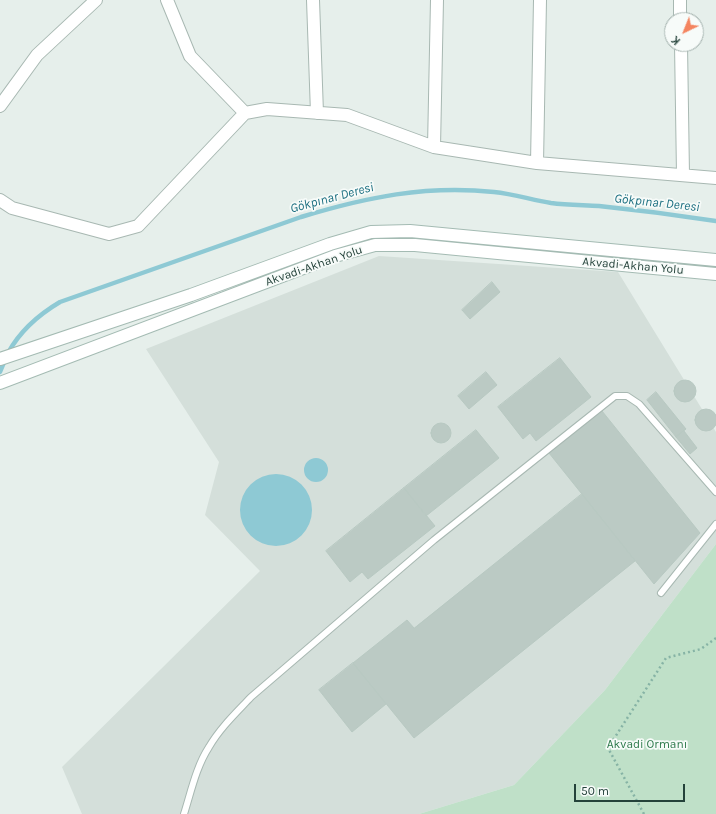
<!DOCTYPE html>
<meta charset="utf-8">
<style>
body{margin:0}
#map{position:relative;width:716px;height:814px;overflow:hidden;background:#e6efeb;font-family:Karla,sans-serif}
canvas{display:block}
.north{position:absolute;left:664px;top:12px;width:40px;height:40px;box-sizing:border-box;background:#f7fbf9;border:1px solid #a3b1ad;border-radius:50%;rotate:223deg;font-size:11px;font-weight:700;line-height:16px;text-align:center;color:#24423a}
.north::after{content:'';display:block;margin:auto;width:14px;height:18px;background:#f4845f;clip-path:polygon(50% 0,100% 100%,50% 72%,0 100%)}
.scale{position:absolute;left:574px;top:784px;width:111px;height:18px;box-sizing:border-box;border:2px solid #24423a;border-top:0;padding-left:5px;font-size:12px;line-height:14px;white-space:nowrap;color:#24423a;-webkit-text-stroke:3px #f7fbf9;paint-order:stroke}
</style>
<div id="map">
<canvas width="716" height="814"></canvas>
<div class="north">K</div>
<div class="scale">50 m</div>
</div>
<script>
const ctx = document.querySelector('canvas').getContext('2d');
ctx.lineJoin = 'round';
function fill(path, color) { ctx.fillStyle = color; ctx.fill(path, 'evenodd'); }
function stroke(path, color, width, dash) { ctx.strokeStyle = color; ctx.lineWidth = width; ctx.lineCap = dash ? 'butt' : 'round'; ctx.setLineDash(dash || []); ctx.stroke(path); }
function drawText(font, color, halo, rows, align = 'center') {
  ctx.font = font + ' Karla,sans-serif'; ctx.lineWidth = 3.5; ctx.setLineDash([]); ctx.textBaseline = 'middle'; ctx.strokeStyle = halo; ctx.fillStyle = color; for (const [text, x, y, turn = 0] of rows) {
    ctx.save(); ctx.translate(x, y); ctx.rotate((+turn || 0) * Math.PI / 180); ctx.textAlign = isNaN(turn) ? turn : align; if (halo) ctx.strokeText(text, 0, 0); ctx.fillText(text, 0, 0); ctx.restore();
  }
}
fill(new Path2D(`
 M379 256 618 272 716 432V544L605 690 514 785 419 814H82L62 767 260 571 205 515 219 462 146 349Z`), '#d4dfda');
fill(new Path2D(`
 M716 544V814H419L514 785 605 690Z`), '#bfe0c8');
fill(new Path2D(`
 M304 470a12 12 0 1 1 24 0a12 12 0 1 1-24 0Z
 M240 510a36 36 0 1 1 72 0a36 36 0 1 1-72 0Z`), '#8ec9d4');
stroke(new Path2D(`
 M8 353C20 331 38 315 60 302L301 217C367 197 425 185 494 192 514 194 532 200 551 203 567 205 583 205 599 206 638 210 677 215 716 221
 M0 372 5 360`), '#8ec9d4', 4.5);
const building = new Path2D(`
 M492 282 500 292 470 319 462 310Z
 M560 358 591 397 536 441 530 433 523 439 498 407Z
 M486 372 497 385 469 409 458 396Z
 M674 391a11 11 0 1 1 22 0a11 11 0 1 1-22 0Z
 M656 392 686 429 676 437 647 400Z
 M695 420a11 11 0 1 1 22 0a11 11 0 1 1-22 0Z
 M602 411 700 533 654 584 549 453Z
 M431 433a10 10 0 1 1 20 0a10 10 0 1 1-20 0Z
 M476 430 499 458 426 516 404 488Z
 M684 431 697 448 690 454 676 437Z
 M404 488 435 526 368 579 362 572 350 582 326 551Z
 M582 494 635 561 414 738 353 663 407 620 414 628Z
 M353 663 386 704 352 732 319 690Z`);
fill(building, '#bbcac4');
stroke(building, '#b8c9c2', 1);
const service = new Path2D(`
 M661 593 716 524
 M184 814C191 792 196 767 209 747 220 728 236 713 251 697L434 540 615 396H627L639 404 716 492`);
const minor = new Path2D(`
 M167 0 190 56 245 113 267 109 347 115 434 147 537 163 716 178
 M313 0 317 113
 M680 0V20
 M681 44 683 175
 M0 106 37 55 96 0
 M434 147 437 0
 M537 163 540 0
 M0 200 12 208 109 234 138 226 245 113`);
const secondary = new Path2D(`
 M0 359 191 295 330 244 371 232 410 231 716 260
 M0 383 335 256 375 245H415L716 274`);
stroke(service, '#a8b8b2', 8);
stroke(minor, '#a8b8b2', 14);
stroke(secondary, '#a4bbb3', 14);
stroke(new Path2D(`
 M644 814 608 748 666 658 701 649 716 638`), '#86b3a5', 2.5, [2, 3]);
stroke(service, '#fff', 6);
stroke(minor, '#fff', 12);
stroke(secondary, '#fff', 12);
drawText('12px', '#24423a', '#f7fbf9', [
 ["Akvadi-Akhan Yolu",314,266,-19],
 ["Akvadi-Akhan Yolu",633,266,5]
]);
drawText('12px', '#2d7a4b', '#f7fbf9', [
 ["Akvadi Ormanı",647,745]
]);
drawText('italic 13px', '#1c6f80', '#f7fbf9', [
 ["Gökpınar Deresi",332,198,-15],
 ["Gökpınar Deresi",657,203,6]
]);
</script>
